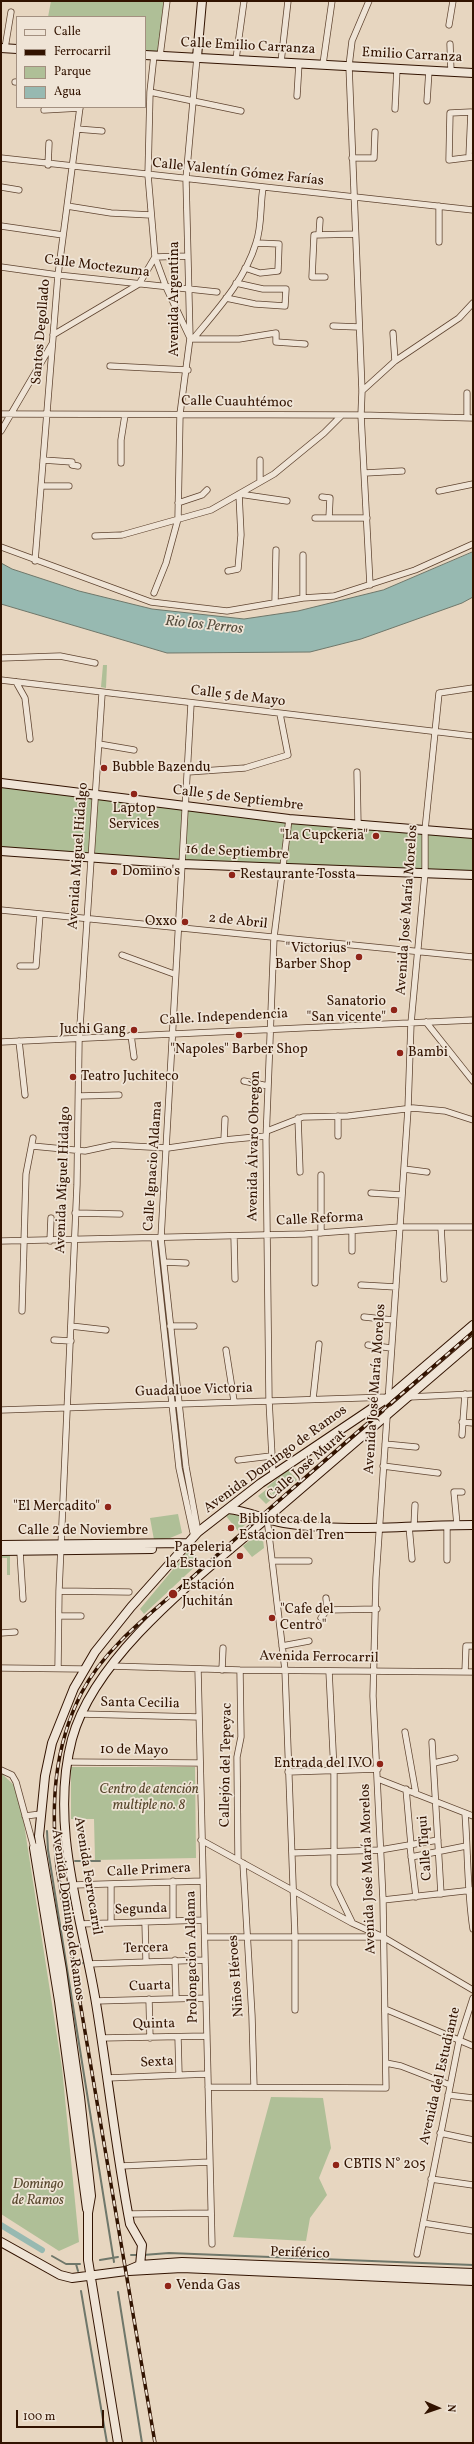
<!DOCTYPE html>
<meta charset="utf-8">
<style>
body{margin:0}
#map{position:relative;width:474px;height:2444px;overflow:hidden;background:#e7d6c0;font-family:Vollkorn,serif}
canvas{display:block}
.frame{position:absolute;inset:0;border:2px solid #321300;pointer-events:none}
.legend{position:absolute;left:16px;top:16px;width:130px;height:92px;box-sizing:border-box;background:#efe4d6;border:1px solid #a39080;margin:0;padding:5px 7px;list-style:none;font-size:12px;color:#321300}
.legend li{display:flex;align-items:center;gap:8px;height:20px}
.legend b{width:20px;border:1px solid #a39080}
.north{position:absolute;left:418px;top:2388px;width:40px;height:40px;-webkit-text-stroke:3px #efe4d6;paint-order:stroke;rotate:92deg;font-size:11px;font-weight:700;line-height:16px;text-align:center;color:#321300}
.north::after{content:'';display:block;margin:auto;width:14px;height:18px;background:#321300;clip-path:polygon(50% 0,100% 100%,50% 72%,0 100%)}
.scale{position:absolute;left:16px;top:2410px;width:88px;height:18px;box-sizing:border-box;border:2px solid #321300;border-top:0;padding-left:5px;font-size:12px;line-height:14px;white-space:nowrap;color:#321300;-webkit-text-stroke:3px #efe4d6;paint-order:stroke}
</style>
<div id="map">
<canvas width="474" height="2444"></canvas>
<div class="frame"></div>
<ul class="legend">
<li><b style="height:5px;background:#efe4d6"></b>Calle</li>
<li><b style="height:5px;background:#321300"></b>Ferrocarril</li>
<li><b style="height:11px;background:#afbf97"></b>Parque</li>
<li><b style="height:11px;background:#97b9b1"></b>Agua</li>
</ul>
<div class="north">N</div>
<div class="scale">100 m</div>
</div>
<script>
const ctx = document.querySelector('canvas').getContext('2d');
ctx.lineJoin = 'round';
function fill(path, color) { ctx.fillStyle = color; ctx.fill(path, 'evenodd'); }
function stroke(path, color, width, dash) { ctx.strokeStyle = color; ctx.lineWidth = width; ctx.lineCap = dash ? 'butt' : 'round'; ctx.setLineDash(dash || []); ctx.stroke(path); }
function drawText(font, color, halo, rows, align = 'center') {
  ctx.font = font + ' Vollkorn,serif'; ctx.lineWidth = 3.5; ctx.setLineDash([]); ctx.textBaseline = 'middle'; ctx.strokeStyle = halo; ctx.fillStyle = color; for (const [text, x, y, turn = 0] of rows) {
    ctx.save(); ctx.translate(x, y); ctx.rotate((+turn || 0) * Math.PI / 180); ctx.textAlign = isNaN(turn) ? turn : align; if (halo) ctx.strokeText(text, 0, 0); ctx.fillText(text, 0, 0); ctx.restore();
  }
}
fill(new Path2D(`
 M51 1H164L158 52H145V17H48Z
 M103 665H107L106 688 101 687Z
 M1 783 289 819 473 834V875L1 851Z
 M288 1470 297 1480 276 1498 267 1487Z
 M267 1489 274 1497 266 1504 258 1496Z
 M178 1514 182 1533 170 1538 154 1540 150 1518Z
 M229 1514 253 1518 238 1531 226 1516Z
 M262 1530 264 1548 252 1557 243 1546Z
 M190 1549 201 1561 144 1614 140 1609Z
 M1 1554 10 1555V1575H7V1558H1Z
 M71 1767H195L196 1858 95 1860 94 1819H71Z
 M1 1773 15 1786 24 1824 62 2068 79 2242 59 2251 1 2214Z
 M271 2097 323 2098 331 2148 319 2178 327 2195 310 2218 306 2241 233 2237Z`), '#afbf97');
const water = new Path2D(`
 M473 552V597L462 603 361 639 310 652 167 653 1 604V563L12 569 79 591 152 609 244 619 298 611 383 590Z`);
fill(water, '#97b9b1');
stroke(water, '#6f776a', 1);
stroke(new Path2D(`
 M47 1831 48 1850 114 2262
 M75 1861H100
 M79 1964 83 1963
 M131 2255H138
 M143 2255 169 2253 473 2265
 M52 2256 66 2264H80
 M100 2260 118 2257
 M76 2264 78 2271
 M81 2291 107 2443
 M118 2292 142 2443`), '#6f776a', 2);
stroke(new Path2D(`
 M1 2225 42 2250`), '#97b9b1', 6);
const street = new Path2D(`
 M369 1 352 41 349 66 362 391 361 415 370 585
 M449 25 453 1
 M450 44 451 72
 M5 48 11 12
 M154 55 150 92 148 175 155 257 166 287 190 338 193 339C217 310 245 280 256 243 262 227 260 205 263 188
 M160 56 167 1
 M236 59 244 1
 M281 62 288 1
 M323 64 332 1
 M15 82H17
 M150 92 241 111
 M297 96 299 63
 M427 101 429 70
 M395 109 397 68
 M44 110 80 108
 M77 129 102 131
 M469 157 471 112 450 113 449 160 473 157
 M1 158 473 210
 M352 158H374L375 132
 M48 165 49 143
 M1 187 19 190
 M67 206 111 213 151 215
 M1 226 63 235
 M319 235 320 220
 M439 242V206
 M1 267 58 275 217 292
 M245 268 260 273 278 271 279 244 257 243
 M325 277H312L314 235 355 234
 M226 298 255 304 285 306 286 289H263L236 283
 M333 326 359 327
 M393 333 395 361
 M53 335 139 284 155 257 188 256
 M193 339H239L276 333V342L305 344
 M110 366 188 370
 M362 391 395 361 459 318 473 303
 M1 414 361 415 473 418
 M467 418V393
 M1 431 52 344
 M43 460 72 462V465L78 466
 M260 460V481
 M121 463V440L125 415
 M365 473 402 471
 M41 486H69
 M439 491 473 484
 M322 497 330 498 329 518
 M178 503 202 495 207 490
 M315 518H367
 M95 536 122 535 211 510 274 474 324 433 341 416
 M1 547 151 602 227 611 303 598 334 596 415 570 473 544
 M35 561 58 275 80 107
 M228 571 238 569 241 535 239 494 287 501
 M154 593 166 563 178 519 180 414 190 338 186 179 197 57
 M303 598V555
 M275 602 276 550
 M1 658 60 656 95 663
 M1 680 473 736
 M16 682 25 698 30 739
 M191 704 161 1238 186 1467 198 1532
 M99 744 134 750
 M188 772 245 768 288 755 280 714
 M357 772 358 825
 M1 910 473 957
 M122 955 174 974
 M20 966H36L40 914
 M426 1022 473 1081
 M131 1035 134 1057
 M19 1041 25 1095
 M1 1042 473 1020
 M244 1081 268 1086
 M79 1096 119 1095
 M338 1116V1136
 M298 1118 300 1172
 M267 1131 303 1117 348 1116 413 1108 445 1111 473 1120
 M224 1140 225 1119
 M32 1146 85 1151 113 1145 168 1148 224 1140 266 1136
 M404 1169 427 1172
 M321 1175V1233
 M371 1193 402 1195
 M75 1213 120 1214
 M441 1227 444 1279
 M352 1231V1251
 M234 1236 235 1279
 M154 1238 179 1468 194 1537
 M1 1241 305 1234 400 1227H473
 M50 1241 51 1218
 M164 1262 186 1263
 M315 1283V1234
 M361 1285 396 1287
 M22 1311 26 1174 33 1138
 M364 1317 393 1320
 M71 1326 106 1330
 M170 1326H194
 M54 1340 71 1341
 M368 1345 391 1348
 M226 1350 234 1401
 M409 1397 473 1394
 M313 1399 319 1344
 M1 1410 389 1397
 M462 1422 473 1423
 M462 1435 465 1394
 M385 1444 416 1447
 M238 1460 271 1456
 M383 1466 438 1473
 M273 1475 269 1400 266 1140 274 937 289 819
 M267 1518 285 1670 295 1938V2010
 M457 1525 454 1492H462
 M409 1526 412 1559
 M414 1526 415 1505
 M20 1552 23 1599
 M447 1560V1525
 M272 1561H309
 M59 1591 129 1592
 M326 1598 327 1610 377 1609
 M59 1616H81
 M321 1618 327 1610
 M1 1633 15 1632
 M282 1646 309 1641
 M110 1666 240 1670 473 1672
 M1 1668 83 1669
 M58 1668 59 1591 77 1185 79 1041 102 694
 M198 1669 212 2244
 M222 1670 223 1648
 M329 1671 334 1771V1885L352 1922
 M465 1672 466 1646H473
 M81 1714 199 1717
 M405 1732 416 1794
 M432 1742 441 1894
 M67 1762 200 1763
 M434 1763 455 1758
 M1 1770 12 1775 16 1782 34 1848
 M288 1772 378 1769
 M378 1779 473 1816
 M406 1789 411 1845
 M465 1813C468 1852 467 1890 473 1929
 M25 1816 41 1814
 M201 1840 352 1923 383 1937 473 1990
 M410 1846 416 1897
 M292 1853 380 1850 438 1840
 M411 1857 466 1846
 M238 1860 237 1757 241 1737 240 1670
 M243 1863 252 2016 254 2087
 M173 1881V1921
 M73 1885 203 1881
 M111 1885V1923
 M383 1900 473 1890
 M145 1922 146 1961
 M80 1924 204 1920
 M205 1937H380
 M175 1960 176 1998
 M88 1964 205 1960
 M149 1999 150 2038
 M95 2001 206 1998
 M385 2009 473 2046
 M178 2037 179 2074
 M101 2038 207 2036
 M386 2063 401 2066 450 2085
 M107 2078 207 2074
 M208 2087 386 2088 383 1900 373 1696 376 1578 408 1109 411 1023 425 873V830L439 693 473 688
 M448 2095 473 2098
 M440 2133 473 2140
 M121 2166 209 2162
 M431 2179 473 2185
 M128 2214 211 2213
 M423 2223 473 2231
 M417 2254 459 2041 473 1998`);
const secondary = new Path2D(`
 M1 48 17 49
 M145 55 473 73
 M197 57 202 1
 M1 783 289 819 473 834
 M1 851 182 864 473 875
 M228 1509C248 1511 265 1520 284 1523 344 1533 412 1525 473 1525
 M1 1545 189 1543
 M1 1551 152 1549
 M41 1847 34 1848 59 2001 87 2209
 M1 2242 60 2275 72 2278 126 2271 140 2265 182 2262 473 2273
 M140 2265 142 2245 130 2224C116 2151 108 2076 96 2003 82 1917 49 1826 72 1739 95 1654 201 1575 267 1518 335 1459 405 1400 473 1341
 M129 2271 182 2268 473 2281
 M118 2443 88 2260V2213L91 2196 80 2097 62 1970 39 1836 45 1776 52 1743 74 1688 95 1652 131 1607 198 1532 261 1483 389 1397 473 1325`);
stroke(street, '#5f4430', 7);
stroke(secondary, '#321300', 10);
stroke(street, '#efe4d6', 5.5);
stroke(secondary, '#efe4d6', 8);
const rail = new Path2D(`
 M155 2443 57 1867C51 1806 53 1748 82 1692 107 1644 156 1610 195 1575 287 1492 380 1413 473 1332`);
stroke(rail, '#321300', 3.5);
stroke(rail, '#efe4d6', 2, [6]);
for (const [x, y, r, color] of [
 [104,768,4,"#8f2418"],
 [134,794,4,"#8f2418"],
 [376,836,4,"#8f2418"],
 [114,872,4,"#8f2418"],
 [232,875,4,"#8f2418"],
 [185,922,4,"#8f2418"],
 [359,957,4,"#8f2418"],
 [394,1010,4,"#8f2418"],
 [134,1030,4,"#8f2418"],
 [239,1035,4,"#8f2418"],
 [400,1053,4,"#8f2418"],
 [73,1077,4,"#8f2418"],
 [108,1507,4,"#8f2418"],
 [231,1528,4,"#8f2418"],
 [240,1556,4,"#8f2418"],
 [173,1594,5,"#8f2418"],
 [272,1618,4,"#8f2418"],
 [380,1764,4,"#8f2418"],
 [336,2165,4,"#8f2418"],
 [168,2286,4,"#8f2418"]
]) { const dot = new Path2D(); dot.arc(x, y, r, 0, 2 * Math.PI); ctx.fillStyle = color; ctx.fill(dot); stroke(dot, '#efe4d6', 1.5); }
drawText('14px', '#321300', '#efe4d6', [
 ["Calle Emilio Carranza",248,47,3],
 ["Emilio Carranza",412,56,3],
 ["Calle Valentín Gómez Farías",238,173,6],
 ["Calle Moctezuma",97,267,7],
 ["Avenida Argentina",175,299,-90],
 ["Santos Degollado",42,332,-85],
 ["Calle Cuauhtémoc",237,403,1],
 ["Calle 5 de Mayo",238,697,7],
 ["Calle 5 de Septiembre",238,799,7],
 ["16 de Septiembre",237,853,3],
 ["Avenida Miguel Hidalgo",79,856,-86],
 ["Avenida José María Morelos",408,910,-86],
 ["2 de Abril",238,922,6],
 ["Calle. Independencia",224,1018,-3],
 ["Avenida Álvaro Obregón",255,1146,-89],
 ["Calle Ignacio Aldama",154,1166,-86],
 ["Avenida Miguel Hidalgo",64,1180,-88],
 ["Calle Reforma",320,1220,-3],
 ["Avenida José María Morelos",376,1389,-86],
 ["Guadaluoe Victoria",194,1391,-2],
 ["Avenida Domingo de Ramos",276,1460,-36],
 ["Calle José Murat",307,1466,-41],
 ["Calle 2 de Noviembre",83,1531],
 ["Avenida Ferrocarril",319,1658,1],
 ["Santa Cecilia",140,1704,1],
 ["10 de Mayo",134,1751,1],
 ["Callejón del Tepeyac",227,1765,-89],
 ["Calle Tiqui",426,1848,-94],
 ["Avenida José María Morelos",369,1869,-92],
 ["Calle Primera",149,1871,-3],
 ["Avenida Ferrocarril",87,1876,81],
 ["Segunda",141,1910,-2],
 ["Avenida Domingo de Ramos",67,1915,82],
 ["Tercera",146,1949,-2],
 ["Prolongación Aldama",193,1957,-91],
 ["Niños Héroes",237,1976,-94],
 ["Cuarta",150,1987,-2],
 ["Quinta",154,2025,-1],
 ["Sexta",157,2063,-3],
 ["Avenida del Estudiante",441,2076,-77],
 ["Periférico",300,2254,2]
]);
drawText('14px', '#321300', '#efe4d6', [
 ["Bubble Bazendu",112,768],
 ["Laptop",134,809,"center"],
 ["Services",134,825,"center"],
 ["\"La Cupckeria\"",368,836,"right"],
 ["Domino's",122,872],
 ["Restaurante Tossta",240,875],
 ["Oxxo",177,922,"right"],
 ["\"Victorius\"",351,949,"right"],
 ["Barber Shop",351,965,"right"],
 ["Sanatorio",386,1002,"right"],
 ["\"San vicente\"",386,1018,"right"],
 ["Juchi Gang",126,1030,"right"],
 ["\"Napoles\" Barber Shop",239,1050,"center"],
 ["Bambi",408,1053],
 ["Teatro Juchiteco",81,1077],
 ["\"El Mercadito\"",100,1507,"right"],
 ["Biblioteca de la",239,1520],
 ["Estacion del Tren",239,1536],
 ["Papeleria",232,1548,"right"],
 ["la Estacion",232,1564,"right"],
 ["Estación",182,1586],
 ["Juchitán",182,1602],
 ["\"Cafe del",280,1610],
 ["Centro\"",280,1626],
 ["Entrada del IVO",372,1764,"right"],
 ["CBTIS N° 205",344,2165],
 ["Venda Gas",176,2286]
], 'left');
drawText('italic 14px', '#58472d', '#efe4d6', [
 ["Centro de atención",149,1790],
 ["multiple no. 8",149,1806],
 ["Domingo",38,2185],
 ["de Ramos",38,2201]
]);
drawText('italic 15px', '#554d3e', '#efe4d6', [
 ["Rio los Perros",204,626,6]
]);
</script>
